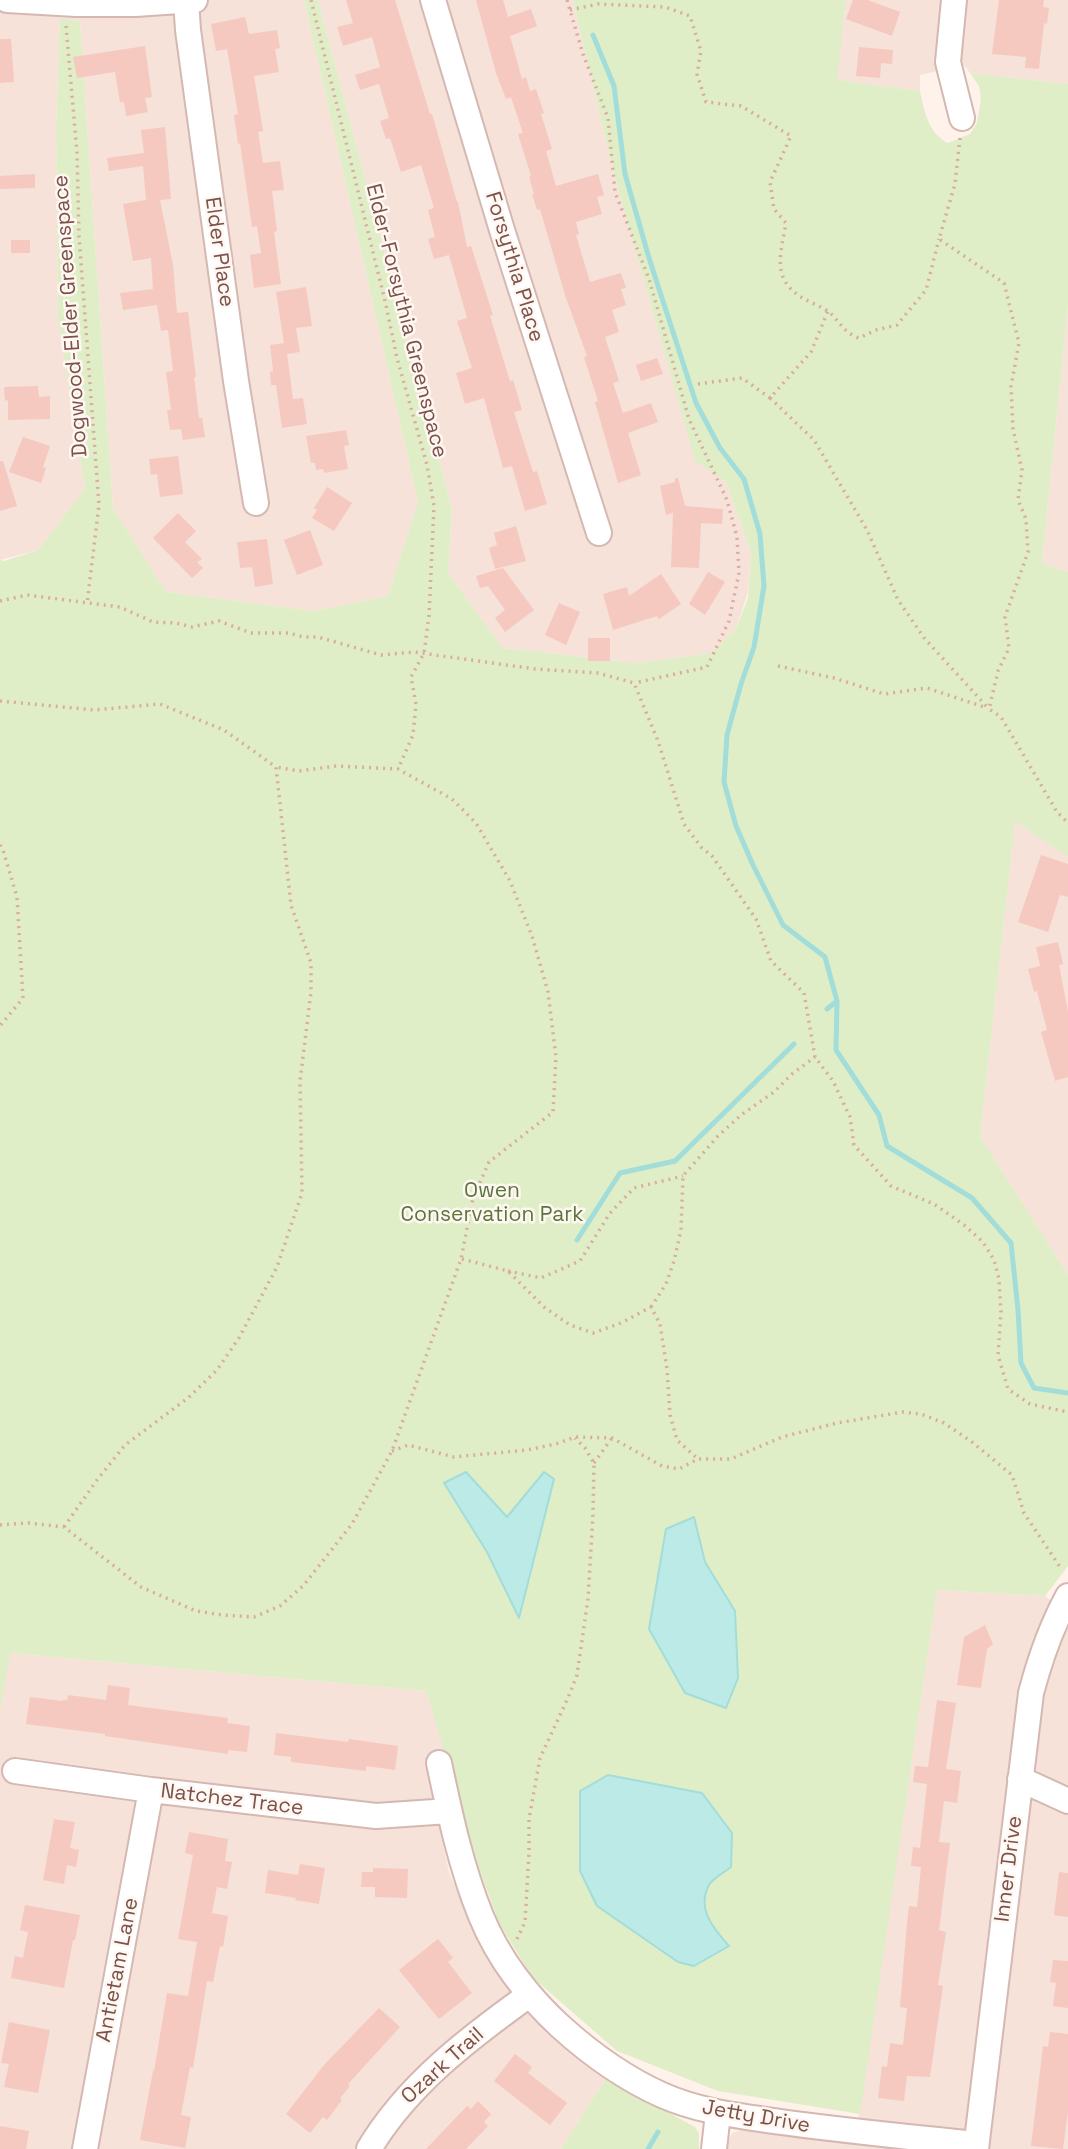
<!DOCTYPE html>
<style>
body{margin:0}
canvas{display:block;background:#fef2ea}
</style>
<canvas width="1068" height="2149"></canvas>
<script>
const ctx = document.querySelector('canvas').getContext('2d');
ctx.lineJoin = 'round';
function fill(path, color) { ctx.fillStyle = color; ctx.fill(path, 'evenodd'); }
function stroke(path, color, width, dash) { ctx.strokeStyle = color; ctx.lineWidth = width; ctx.lineCap = dash ? 'butt' : 'round'; ctx.setLineDash(dash || []); ctx.stroke(path); }
function drawText(font, color, halo, rows, align = 'center') {
  ctx.font = font + ' "Space Grotesk",sans-serif'; ctx.lineWidth = 5; ctx.setLineDash([]); ctx.textBaseline = 'middle'; ctx.strokeStyle = halo; ctx.fillStyle = color; for (const [text, x, y, turn = 0] of rows) {
    ctx.save(); ctx.translate(x, y); ctx.rotate((+turn || 0) * Math.PI / 180); ctx.textAlign = isNaN(turn) ? turn : align; if (halo) ctx.strokeText(text, 0, 0); ctx.fillText(text, 0, 0); ctx.restore();
  }
}
fill(new Path2D(`
 M0 0H304L418 502 388 596 314 611 166 592 113 508 80 21 60 20 56 128 58 320 85 489 38 550 0 560Z
 M318 0H573L613 171 695 460 726 482 751 552 748 592 736 629 711 653 637 663 503 648 448 573 452 509Z
 M846 0H1068V84L970 73 964 65 920 75V91L836 80Z
 M1068 304V572L1042 563Z
 M1015 820 1068 857V1275L980 1136Z
 M937 1590 1045 1596 1068 1614V2149H725L732 2133 741 2130 855 2143Z
 M9 1653 426 1691 446 1756 425 1763 449 1872 476 1937 487 1958 531 2018 568 2050 607 2077 561 2149H0V1712Z`), '#f6e2d8');
fill(new Path2D(`
 M304 0H318L452 509 448 573 503 648 637 663 711 653 736 629 748 598 751 552 726 482 695 461 613 171 573 0H846L837 80 920 91C924 111 929 134 948 143L970 134 977 123 981 99 979 86 970 73 1068 84V304L1042 563 1068 572V857L1015 821 980 1136 1068 1275V1566L1045 1596 937 1590 860 2114 718 2091 617 2051 532 1977 499 1923 480 1871 426 1691 10 1653 0 1712V560L4 561 38 550 85 489 58 320 56 128 60 19 80 21 113 508 166 592 314 611 388 596 418 502Z
 M607 2077 630 2092 695 2127 699 2133V2149H561Z`), '#dfeec7');
const water = new Path2D(`
 M466 1472 507 1517 544 1472 554 1479 519 1618 487 1552 444 1483Z
 M694 1517 705 1562 735 1611 738 1678 726 1708 685 1693 649 1629 666 1529Z
 M608 1775 702 1793 732 1833 731 1867C725 1872 713 1878 709 1885 696 1909 714 1929 729 1946L694 1966 678 1962 597 1906 580 1871V1791Z`);
fill(water, '#bceae7');
stroke(water, '#a2ddd9', 2);
stroke(new Path2D(`
 M593 35 614 86 625 174 649 258 696 403 720 448 744 479 760 534 764 586 754 647 741 684 727 735 724 782 736 826 753 865 783 925 825 957 837 1001 836 1050 879 1115 887 1146 972 1198 1011 1243 1018 1310 1021 1363 1034 1388 1068 1393
 M827 1009 837 1001
 M577 1240 620 1173 675 1161 794 1044
 M648 2149 658 2132`), '#a2ddd9', 5);
fill(new Path2D(`
 M346 0H395L430 114H432L439 138 457 202H458L467 247 471 246 493 315 490 316 510 381 513 380 522 410 514 412 533 472 537 471 547 504 525 511 512 466 503 468 484 398 465 404 456 373 472 368 457 321 467 318 449 255 434 259 428 239 435 237 428 210 434 208 421 165 401 172 390 138 386 139 380 121 389 118 379 84 360 90 355 75 380 67 372 37 343 46 337 27 353 23Z
 M476 0H503L508 17 531 9 537 26 510 36 522 79 526 77 530 91 536 89 544 113 541 114 552 149 546 151 556 186 598 174 604 195 597 197 602 214 576 222 579 234 576 235 590 282 621 273 626 288 621 289 626 305 612 310 619 332 605 337 619 381 613 383 623 413 651 403 658 422 628 433 641 475 618 483 595 402 598 401 584 357 587 356 565 295 540 209 537 210 532 194H534L529 177 531 176 518 134 523 133 511 97 506 99 496 73Z
 M853 0H868L900 12 892 36 846 19Z
 M999 0H1044L1043 7 1049 8 1047 24 1044 23 1039 69 1025 68 1026 57 992 54Z
 M245 17 249 34 277 30 280 48 275 49 279 72 254 76 263 131 258 132 263 163 280 161 284 190 272 191 277 231 274 232 281 284 254 288 250 255 261 253 257 226 252 227 240 143 238 144 234 115 238 114 227 49 216 51 211 24Z
 M0 39H11L14 82 0 83Z
 M145 46 152 97 145 98 148 112 126 116 124 102H120L115 72 77 78 73 57Z
 M859 47 893 50 892 64 881 63 880 78 856 76Z
 M165 127 171 199 160 200 173 265 177 313 188 312 196 377H194L199 418H202L205 437 183 440 181 429 170 430 167 410H171L166 372 173 371 172 362 168 330 161 331 157 305 123 310 120 293 153 289 151 258 133 261 123 204 146 200 143 166 109 171 107 158 144 153 141 130Z
 M35 174V188L0 189V176Z
 M11 240H30V253H11Z
 M306 287 312 326 296 328 300 352 287 354 293 399 303 398 307 424 282 428 276 385H271L270 372 273 371 270 345 284 343 276 292Z
 M657 358 663 374 641 381 636 365Z
 M38 386 39 397 50 396V419L8 420V400L5 401 4 387Z
 M346 430 349 445 344 446 348 469 324 473 323 469 316 470 315 463H311L306 436Z
 M23 437 50 446 43 467 46 468 41 483 9 472Z
 M178 456 183 494 160 497 157 474 151 475 149 459Z
 M0 461H3L17 506 0 511Z
 M675 478H678L685 506 723 509 722 524 701 523 699 568 671 567 673 513 666 515 660 486 675 482Z
 M327 487 352 503 334 531 312 518 317 510 314 508Z
 M178 513 196 531 185 542 202 559 197 562 203 568 192 578 153 538Z
 M516 526 526 561 495 569 489 548 497 545 494 533Z
 M310 530 323 565 297 575 284 540Z
 M267 539 273 584 255 587 252 567 240 568 237 542Z
 M503 568 534 610 505 632 495 618 505 610 488 586 480 588 476 576Z
 M708 572 725 582 705 615 689 604Z
 M661 574 681 604 659 619 657 616 613 630 603 594 627 587 629 596Z
 M559 603 580 612 566 645 545 635Z
 M588 638H610V661H588Z
 M1041 855 1068 864V897L1060 895 1048 932 1018 922Z
 M1058 942 1063 964 1059 965 1068 1012V1077L1055 1081 1041 1032 1047 1030 1037 991 1034 992 1028 969 1040 966 1036 947Z
 M985 1625 993 1644 987 1649 981 1688 957 1685 964 1637Z
 M108 1685 130 1688 128 1705 228 1718 227 1723 250 1726 247 1752 228 1750V1754L105 1736V1734L26 1724 30 1697 62 1701V1700H67L68 1695 106 1700Z
 M937 1700 956 1703 946 1769 961 1771 957 1803 944 1801 939 1842 950 1843 939 1930 946 1932 938 1985 943 1986 930 2077 907 2076 904 2101 878 2098 882 2066 887 2067 890 2043 903 2045 907 2008 900 2007 907 1923 909 1906 917 1907 921 1867 911 1866 913 1847 920 1848 927 1784 913 1782 915 1766 928 1767Z
 M276 1733 348 1742 349 1739 398 1746 395 1770 366 1766V1771L291 1762V1757L274 1755Z
 M54 1819 75 1822 70 1848 79 1850 76 1867 67 1865 64 1884 43 1880Z
 M189 1832 228 1839 225 1861 232 1862 227 1889 217 1887 212 1913 228 1916 223 1947 220 1946 213 1982 207 1981 193 2068 190 2067 181 2115 191 2117 185 2148 140 2140 153 2071H154L167 1993 188 1996 197 1942 178 1939 193 1855 185 1853Z
 M300 1864 325 1868 319 1904 295 1900 296 1898 265 1893 268 1870 298 1875Z
 M373 1868 408 1869 407 1898 375 1897V1887H361L362 1872H373Z
 M1059 1872 1068 1873V1917L1054 1915Z
 M25 1905 80 1915 75 1940H73L64 1988 11 1978 15 1956 23 1958 28 1932 20 1930Z
 M438 1939 453 1958 448 1962 472 1993 439 2019 399 1970Z
 M1053 1960 1068 1961V2008L1053 2006 1056 1983 1050 1982Z
 M379 2008 400 2027 348 2084 350 2086 340 2098 342 2100 327 2120 323 2117 310 2133 286 2114 324 2065Z
 M9 2022 50 2030 38 2093 4 2087 9 2064 1 2063Z
 M1050 2032 1068 2034V2111L1063 2149 1031 2146 1043 2046 1048 2047Z
 M515 2054 532 2067 528 2073 567 2103 550 2125 494 2081Z
 M478 2101 491 2114 484 2122 488 2126 466 2149H426L467 2106 471 2109Z
 M0 2126 29 2131 26 2149H0Z`), '#f5c9c0');
const minor = new Path2D(`
 M7 0 76 4H135L195 0
 M186 0 188 30 236 381 256 503
 M433 0 502 230 599 533
 M954 0 948 62 962 118
 M439 1763C450 1815 461 1867 481 1916 498 1958 528 1997 561 2027 592 2055 624 2078 662 2095 700 2112 740 2116 781 2122 846 2131 911 2137 976 2144
 M15 1771 151 1790 376 1816 449 1811
 M1020 1779 1068 1801
 M85 2149 151 1790
 M369 2149C407 2085 469 2038 529 1995
 M714 2149 718 2113
 M976 2149 1031 1693C1040 1659 1051 1627 1068 1596`);
stroke(minor, '#d4b8b1', 28);
stroke(new Path2D(`
 M311 0 386 305 397 358 427 465 434 506 429 616 424 653 411 677 416 704 413 735 398 769
 M567 0 583 54 608 118 615 192 649 279 689 419 727 500 737 537 739 573 729 621 707 667 634 683
 M570 10 598 4 665 7 690 16 701 51 697 74 706 102 741 106 791 136 770 182 774 209 786 223C781 253 771 278 801 297 809 302 818 305 826 310 839 318 841 332 859 338L876 330 897 325 926 290 939 239
 M66 26 77 153 79 236 99 505 87 604
 M960 138 955 184 939 239 1004 283 1019 343 1011 386 1013 429 1022 470 1018 500 1026 519 1028 552 1005 617 1009 648 998 671 989 709 1001 717 1057 812 1068 823
 M698 384 742 378 770 398 811 352 828 311
 M770 398 814 440 867 530 898 600 925 639 989 709
 M0 601 27 595 120 607 153 622 176 623 192 627 219 621 251 633H289L303 637H318L381 655 414 652 535 669 598 673 634 683 658 741 684 824 701 847 712 856 756 919 771 961 804 993 815 1057 833 1081 850 1117 854 1145 891 1186 934 1204 964 1225 983 1242 994 1260 999 1279 1001 1312 998 1355 1008 1389 1030 1404 1068 1412
 M778 666 834 678 884 694 927 688 987 708
 M0 701 94 710 160 704 224 730 276 767 291 905 311 963V992L300 1081 302 1193 277 1267 239 1338 217 1370 188 1398 125 1445 97 1480 64 1527
 M0 845 3 850 17 897 23 998 0 1026
 M462 1259 508 1271 544 1307 570 1325 593 1333 621 1323 651 1307 660 1324 667 1369 670 1415 677 1440 698 1459
 M508 1271 541 1278 580 1261 610 1213 634 1188 683 1176
 M651 1307 666 1284 674 1261 681 1230 683 1176 717 1137 741 1115 774 1092 792 1074 815 1057
 M392 1451 408 1445 454 1457 527 1450 556 1444 575 1437 612 1438 662 1466 679 1469 698 1459H731L782 1437 837 1423 903 1412 921 1414 944 1423 972 1442 1012 1475 1024 1513 1060 1567
 M594 1463 612 1438
 M0 1525 28 1523 64 1527 141 1587 196 1611 223 1615 254 1617 280 1606 303 1586 352 1524 392 1451 461 1259 473 1198 489 1162 553 1112 556 1057 548 992 532 936 510 881 476 823 452 799 398 769 336 766 299 771 276 767
 M517 1939 525 1922 529 1852V1819L540 1758 568 1698 577 1675 588 1599 593 1514 594 1463 585 1448 575 1438`), '#dbaba2', 3.5, [2, 5]);
stroke(minor, '#fff', 24);
drawText('21px', '#7c514a', '#fff7f2', [
 ["Elder Place",219,252,82],
 ["Forsythia Place",514,267,73],
 ["Dogwood-Elder Greenspace",71,316,-94],
 ["Elder-Forsythia Greenspace",406,321,76],
 ["Natchez Trace",232,1800,7],
 ["Inner Drive",1009,1869,-83],
 ["Antietam Lane",118,1970,-79],
 ["Ozark Trail",443,2066,-42],
 ["Jetty Drive",756,2117,10]
]);
drawText('21px', '#5a763b', '#fff7f2', [
 ["Owen",492,1191],
 ["Conservation Park",492,1215]
]);
</script>
